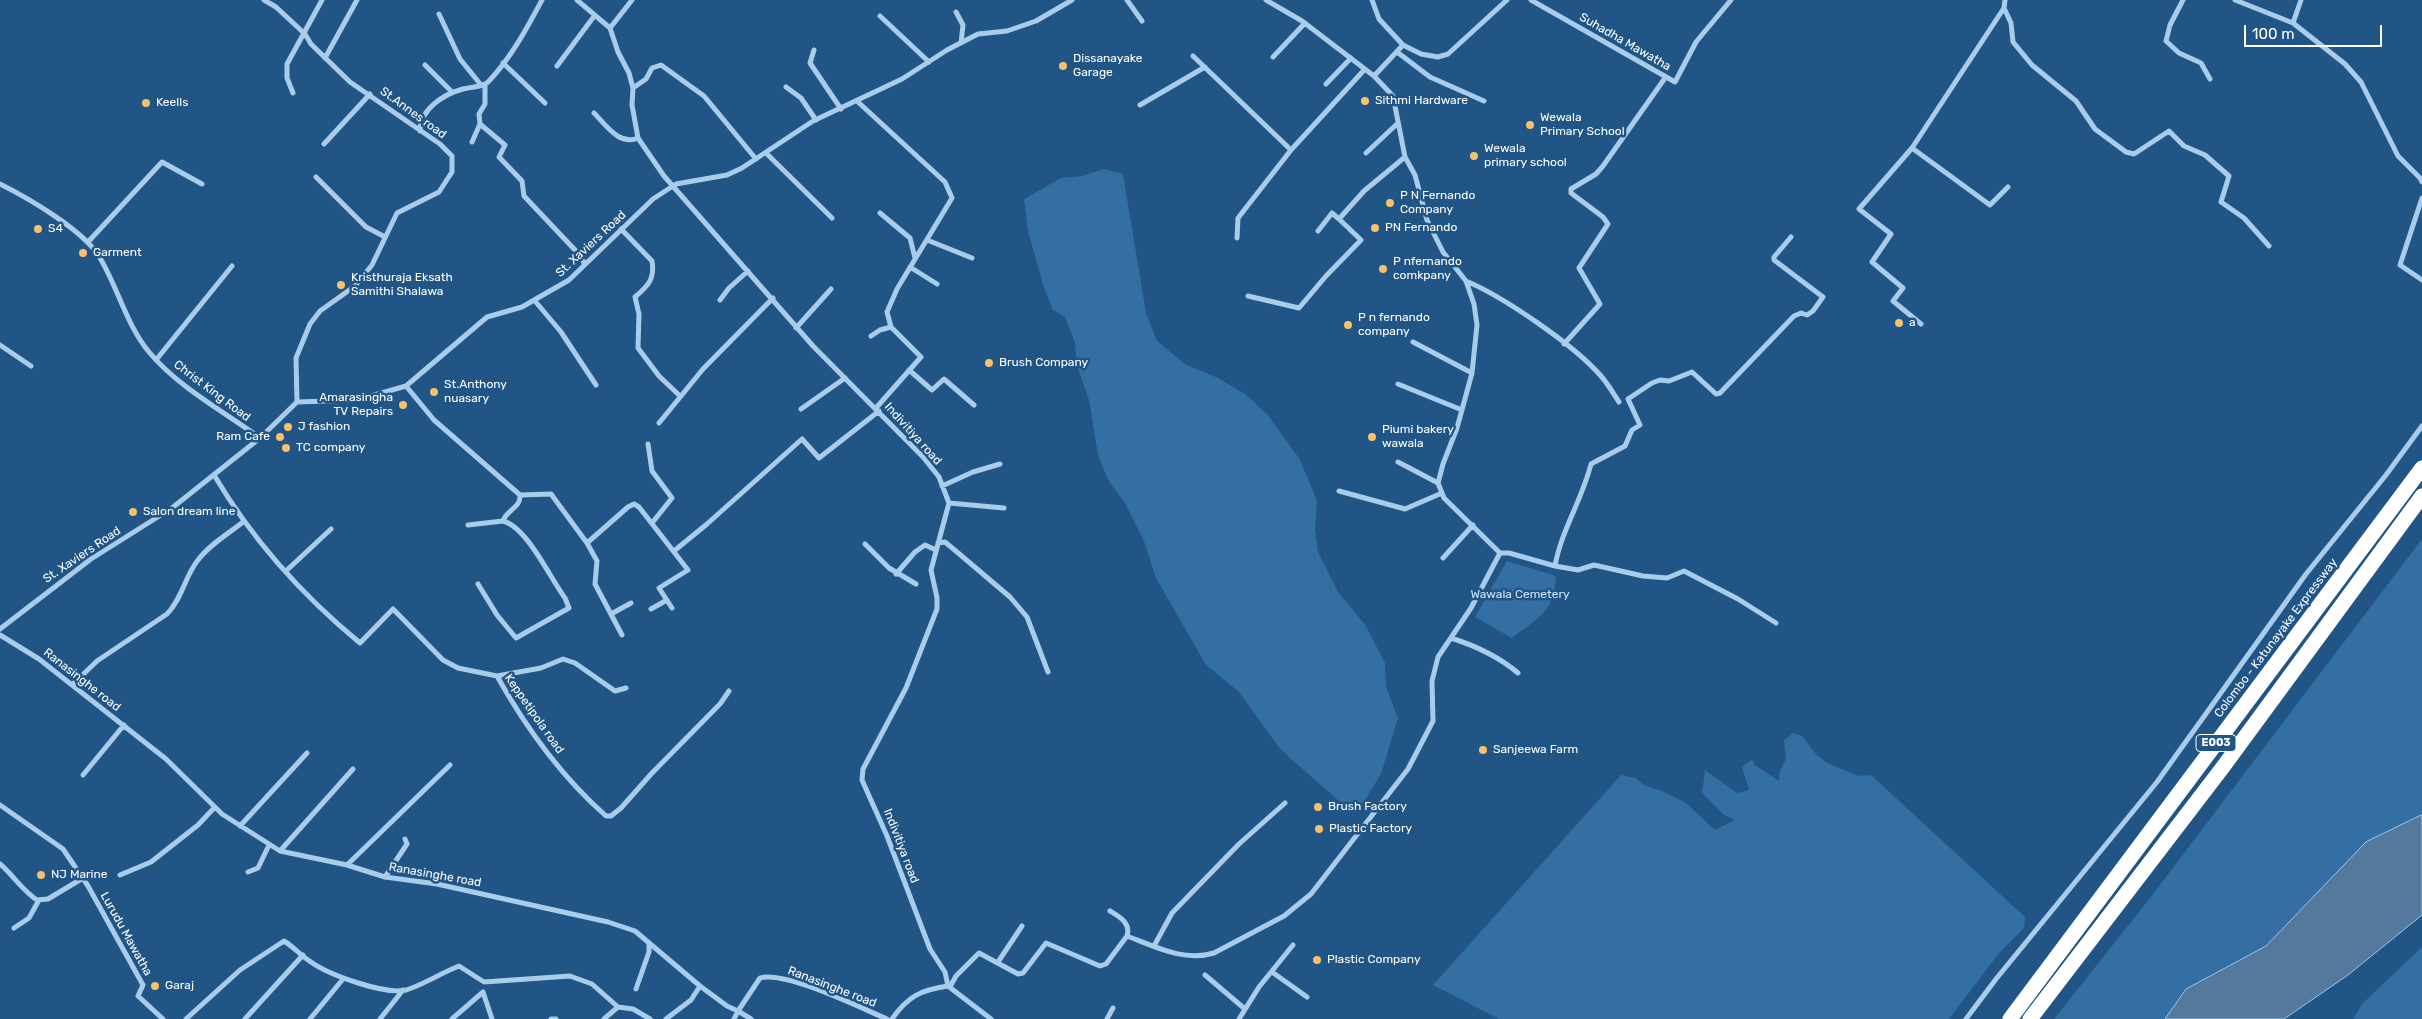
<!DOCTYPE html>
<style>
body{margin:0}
#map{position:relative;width:2422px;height:1019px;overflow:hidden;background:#205586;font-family:Rubik,sans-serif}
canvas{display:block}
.scale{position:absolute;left:2244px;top:25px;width:138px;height:22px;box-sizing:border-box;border:2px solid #fff;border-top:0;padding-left:6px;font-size:15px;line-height:18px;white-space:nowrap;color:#fff;-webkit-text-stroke:4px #205586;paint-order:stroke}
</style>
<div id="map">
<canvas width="2422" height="1019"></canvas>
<div class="scale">100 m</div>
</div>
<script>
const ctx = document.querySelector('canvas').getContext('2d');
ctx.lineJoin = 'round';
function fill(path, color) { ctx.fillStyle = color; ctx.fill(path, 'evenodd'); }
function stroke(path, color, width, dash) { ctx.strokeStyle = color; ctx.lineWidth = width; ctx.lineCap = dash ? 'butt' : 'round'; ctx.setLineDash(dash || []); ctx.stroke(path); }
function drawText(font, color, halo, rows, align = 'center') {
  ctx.font = font + ' Rubik,sans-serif'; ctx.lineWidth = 5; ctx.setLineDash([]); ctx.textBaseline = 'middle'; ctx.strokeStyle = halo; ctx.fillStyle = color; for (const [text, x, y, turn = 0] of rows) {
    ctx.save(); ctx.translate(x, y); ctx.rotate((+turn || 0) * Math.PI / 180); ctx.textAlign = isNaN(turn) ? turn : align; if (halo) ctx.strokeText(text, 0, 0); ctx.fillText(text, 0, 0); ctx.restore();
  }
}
fill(new Path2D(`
 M1104 169 1123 174 1146 313 1157 341 1185 364 1218 378 1245 394 1267 414 1299 458 1317 500 1315 530 1318 552 1338 592 1366 626 1385 663 1386 687 1398 718 1381 774 1362 805 1348 809 1280 749 1239 692 1206 665 1156 578 1144 541 1125 503 1108 480 1098 455 1089 400 1077 366 1075 343 1065 317 1053 310 1044 288 1028 231 1024 199 1061 178 1082 176Z
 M2422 539V815L2366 842 2266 946 2186 989 2165 1019H2054L2150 898Z
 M1507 561 1556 576C1554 613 1539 617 1512 638L1475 617Z
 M1793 733 1802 736 1816 754 1827 763 1859 776 1871 775 2025 917 2024 928 1999 953 1949 1019H1499L1433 985 1621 775 1635 778 1644 785 1662 791 1686 803 1715 830 1735 820 1724 815 1702 793 1705 770 1737 793 1749 790 1742 767 1752 759 1755 765 1779 781 1780 771 1786 759 1784 740Z
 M2422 947V1019H2353L2362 1004Z`), '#336fa3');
const water = new Path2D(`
 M2422 815V915L2348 975 2284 1019H2165L2186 989 2266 946 2366 842Z`);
fill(water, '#54799c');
stroke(water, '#9cc8eb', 1);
stroke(new Path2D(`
 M264 0 276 7 305 34 311 44 350 82 440 144 452 156V172L439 192 397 213 372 265 355 286 320 311 310 324 296 358 297 402
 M577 0 610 28 618 52 629 73 633 88 632 105 638 138 664 176 813 346 923 457 939 477 949 503 931 570 937 598V609L906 688 863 769 862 780 887 836 930 949 945 972 948 986 991 1019
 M1127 0 1142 21
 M1266 0 1302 21 1374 76 1393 96 1405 157 1415 175 1427 220 1443 252 1466 281 1474 304 1477 325 1472 373 1457 428 1443 464 1438 483 1444 498 1500 553
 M1372 0 1379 19 1403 45 1421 54 1438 57 1448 54 1507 0
 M1531 0 1675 82 1696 42 1731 0
 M2005 0 2004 8 2011 23 2013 42 2032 65 2076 101 2095 129 2126 152 2134 154 2169 131 2184 146 2205 155 2229 176 2221 202 2244 218 2269 246
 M2183 0 2170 25 2166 41 2179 53 2201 63 2210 79
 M2235 0 2293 23 2345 64 2361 82 2398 156 2420 178 2422 182
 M956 12 963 25 961 43
 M439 14 460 59 481 85
 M880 16 929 62
 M2293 23 2301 0
 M610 28 632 0
 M814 50 810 63 841 109
 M1397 52 1430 77 1484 101
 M1193 56 1291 150 1365 69
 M1273 57 1305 23
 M325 58 357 0
 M503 63 545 103
 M425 65 452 92
 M557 66 595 15
 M1374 76 1403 45
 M1326 84 1351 58
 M786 87 801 98 816 120
 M633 88 646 79 652 68 661 65 704 96 756 159
 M293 93 287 78V64L322 0
 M858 102 945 182 952 198 897 289 887 312 891 327 921 357 876 408
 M1140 105 1205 67
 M594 113C606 125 619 146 638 138
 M480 124 505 145 499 157 522 181 524 196 575 250 585 264
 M420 131C420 109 444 94 463 89 471 87 484 87 489 81 511 58 527 28 542 0
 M472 142 480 124 479 114 485 104V84
 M324 144 370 94
 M1912 148 1990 205 2008 187
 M766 153 832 218
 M1366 153 1398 123
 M316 177 366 227 385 237
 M0 184C28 198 85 231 100 258 118 288 126 324 149 352 178 387 223 411 260 438
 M2422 198 2400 265 2422 280
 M880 213 910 238 915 258
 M621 229 652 261C655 279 648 286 635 297L639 314 638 348 659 376 680 396
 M1318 231 1332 213 1339 219 1364 191 1405 157
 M1237 238 1238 218 1291 150
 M927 240 972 258
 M88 242 162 162 202 184
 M910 267 937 284
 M1466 281C1504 297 1574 345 1601 376 1608 384 1613 393 1619 402
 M1248 296 1299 308 1326 276 1361 240 1339 219
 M720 300 729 288 748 271
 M535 301 561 332 596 385
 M1921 324 1893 301 1903 288 1872 262 1891 234 1859 209 1912 148 2004 8
 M796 328 831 289
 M871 336 880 330 891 327
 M1413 342 1472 373
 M1564 344 1600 304 1579 268 1608 224 1603 217 1571 193V189L1596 174 1603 166 1665 78
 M0 345 31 366
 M156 360 232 266
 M909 370 932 390 944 379 974 405
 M1398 384 1462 410
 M406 386 434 420 520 495C521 508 506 510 503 521 527 527 550 578 565 598L569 608 516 638 497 615 478 584
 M801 409 845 378
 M659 423 703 369 773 298
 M648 444 652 471 672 498 652 523
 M1398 462 1438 483
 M214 475C252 539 303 596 360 643L393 609 443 660 458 668 497 676C526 728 562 777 606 816H611L621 808 652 773 720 704 729 691
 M942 486 973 472 1000 464
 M1339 491 1405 509 1442 493
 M520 495 551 494 587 543 597 561 595 584 622 635
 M949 503 1004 508
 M468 525 503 521
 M587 543 628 507 634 504 639 507 688 570 659 588 672 608
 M938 543 945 542 957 552 1010 597 1027 617 1048 672
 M865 544 889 568 916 584
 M674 551 707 524 802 439 819 458 879 411
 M1500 553H1509L1555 566 1578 570 1594 565 1643 576 1667 578 1684 571 1738 599 1776 623
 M1443 558 1473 525
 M1555 566C1561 531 1582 500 1591 464L1625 446 1632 430 1640 425 1628 399 1652 383 1660 380 1669 381 1692 372 1716 394 1720 393 1794 316 1801 313 1807 315 1813 311 1823 297 1774 260V257L1791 237
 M286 571 331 529
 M896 574 915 552 925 545 936 550
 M651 609 667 600
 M611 614 631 603
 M0 629 91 559 172 508 260 438 297 402 357 400 406 386 487 317 522 307 569 280 653 199 676 184 727 175 742 168 813 121 902 79 947 50 978 34 1007 31 1036 21 1072 0
 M0 635 39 659 166 759 222 814 280 851 347 865 385 877 437 884 608 922 635 931 700 986 727 1006 738 1011 760 978C784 970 861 1008 887 1019
 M1451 638C1476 646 1498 656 1518 673
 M497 676 541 668 563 659 575 663 615 691 626 688
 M72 685 97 661 167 614C182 599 185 576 198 560 209 545 228 534 243 522
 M83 775 124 725
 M0 805 63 849 88 886 143 985 138 996 163 1019
 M240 826 307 753
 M280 851 353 769
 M0 864C13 875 22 890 37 900L48 899 83 878
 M347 865 450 765
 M248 872 258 868 269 845
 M120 875 151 862 198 825 215 807
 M385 877 407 844 405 839
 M1110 911C1120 917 1131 923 1127 936
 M14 928 29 918 39 900
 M1154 946 1172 913 1239 844 1285 803
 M998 962 1022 926
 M1272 972 1307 997
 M1205 975 1245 1009
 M950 987 956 976 979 953 1018 974 1023 973 1046 943 1100 966 1106 964 1127 936C1156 947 1184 962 1214 953L1284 916 1311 894 1408 769 1433 721 1432 681 1438 657 1471 608 1500 553
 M636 989 649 952V943
 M186 1019 240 970 284 941C294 947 301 956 311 962 329 975 385 995 406 990 421 986 443 972 459 966L484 982 570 976 592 984 618 1007 633 1009 650 1019
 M245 1019 303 955
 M310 1019 343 979
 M380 1019 403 990
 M452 1019 483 992 492 1019
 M551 1019H556
 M604 1019 618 1007
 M666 1019 691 1000 700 986
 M734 1019 738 1011 751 1019
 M892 1019C908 996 921 990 948 986
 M1107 1019 1113 1008
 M1239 1019 1259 987 1293 945
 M1966 1019 1996 979 2157 782 2306 574 2386 475 2422 426`), '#a9ccea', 5);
stroke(new Path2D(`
 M2010 1019 2422 468
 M2030 1019 2223 767 2422 496`), '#fff', 15);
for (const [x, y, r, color] of [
 [1063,66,5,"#f7c269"],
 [1365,101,5,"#f7c269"],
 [146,103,5,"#f7c269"],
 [1530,125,5,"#f7c269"],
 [1474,156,5,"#f7c269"],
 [1390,203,5,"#f7c269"],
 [1375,228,5,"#f7c269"],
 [38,229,5,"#f7c269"],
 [83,253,5,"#f7c269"],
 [1383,269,5,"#f7c269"],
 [341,285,5,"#f7c269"],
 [1899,323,5,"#f7c269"],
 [1348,325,5,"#f7c269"],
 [989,363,5,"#f7c269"],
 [434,392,5,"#f7c269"],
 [403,405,5,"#f7c269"],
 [288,427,5,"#f7c269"],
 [280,437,5,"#f7c269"],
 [1372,437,5,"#f7c269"],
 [286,448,5,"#f7c269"],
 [133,512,5,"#f7c269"],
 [1483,750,5,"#f7c269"],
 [1318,807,5,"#f7c269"],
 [1319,829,5,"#f7c269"],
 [41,875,5,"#f7c269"],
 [1317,960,5,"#f7c269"],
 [155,986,5,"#f7c269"]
]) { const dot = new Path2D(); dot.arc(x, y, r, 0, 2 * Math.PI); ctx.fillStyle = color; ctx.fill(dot); stroke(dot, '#205586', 2); }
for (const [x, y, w] of [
 [2216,743,40]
]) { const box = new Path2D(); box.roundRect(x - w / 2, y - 8.5, w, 17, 4); ctx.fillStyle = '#205586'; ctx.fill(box); stroke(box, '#fff', 1); }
drawText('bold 11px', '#fff', null, [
 ["E003",2216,743]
]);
drawText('12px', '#fff', '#205586', [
 ["Suhadha Mawatha",1625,42,30],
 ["St.Annes road",413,113,36],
 ["St. Xaviers Road",591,244,-43],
 ["Christ King Road",212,391,37],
 ["Indivitiya road",913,434,48],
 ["St. Xaviers Road",82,555,-34],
 ["Colombo - Katunayake Expressway",2276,638,-53],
 ["Ranasinghe road",82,680,38],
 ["Keppetipola road",534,714,55],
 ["Indivitiya road",901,846,69],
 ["Ranasinghe road",435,875,10],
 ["Lurudu Mawatha",126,934,61],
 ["Ranasinghe road",832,987,21]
]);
drawText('12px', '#fff', '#205586', [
 ["Dissanayake",1073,59],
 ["Garage",1073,73],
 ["Sithmi Hardware",1375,101],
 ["Keells",156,103],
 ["Wewala",1540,118],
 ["Primary School",1540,132],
 ["Wewala",1484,149],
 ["primary school",1484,163],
 ["P N Fernando",1400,196],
 ["Company",1400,210],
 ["PN Fernando",1385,228],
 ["S4",48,229],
 ["Garment",93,253],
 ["P nfernando",1393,262],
 ["comkpany",1393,276],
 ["Kristhuraja Eksath",351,278],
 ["Samithi Shalawa",351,292],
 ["P n fernando",1358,318],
 ["company",1358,332],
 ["a",1909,323],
 ["Brush Company",999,363],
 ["St.Anthony",444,385],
 ["nuasary",444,399],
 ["Amarasingha",393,398,"right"],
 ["TV Repairs",393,412,"right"],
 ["J fashion",298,427],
 ["Piumi bakery",1382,430],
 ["wawala",1382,444],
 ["Ram Cafe",270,437,"right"],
 ["TC company",296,448],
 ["Salon dream line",143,512],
 ["Sanjeewa Farm",1493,750],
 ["Brush Factory",1328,807],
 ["Plastic Factory",1329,829],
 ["NJ Marine",51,875],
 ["Plastic Company",1327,960],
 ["Garaj",165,986]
], 'left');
drawText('12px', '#cde4f7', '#205586', [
 ["Wawala Cemetery",1520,595]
]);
</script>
